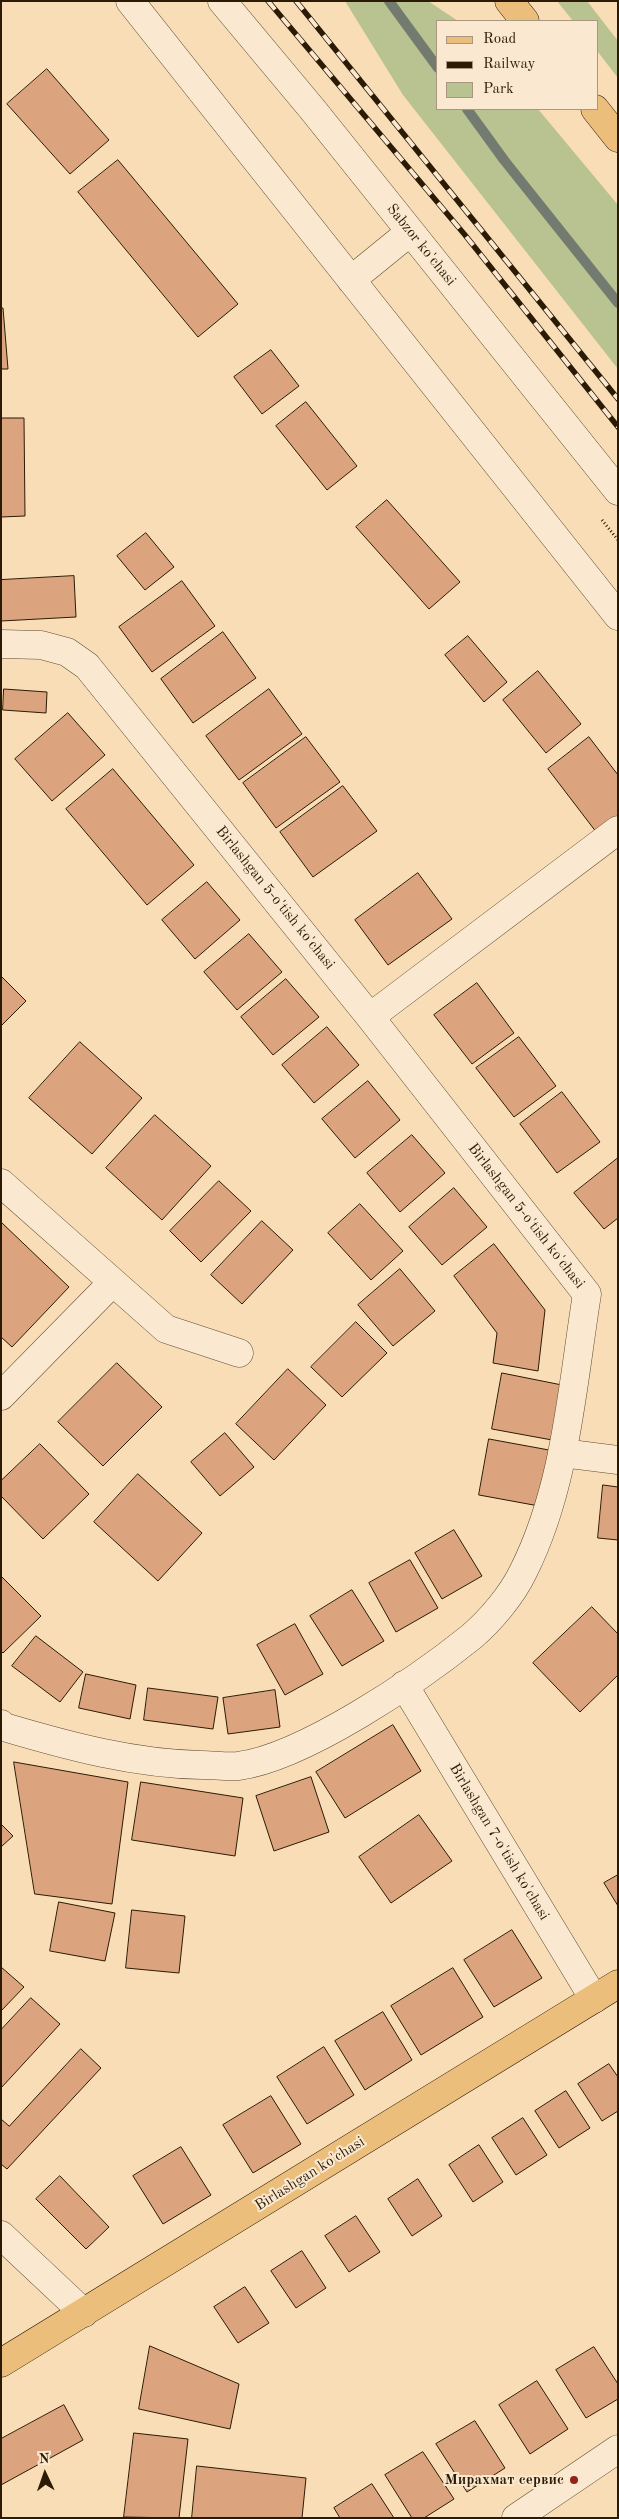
<!DOCTYPE html>
<meta charset="utf-8">
<style>
body{margin:0}
#map{position:relative;width:619px;height:2519px;overflow:hidden;background:#f8ddb6;font-family:"Old Standard TT",serif}
canvas{display:block}
.frame{position:absolute;inset:0;border:2px solid #2c1b04;pointer-events:none}
.legend{position:absolute;left:436px;top:20px;width:162px;height:90px;box-sizing:border-box;background:#fae9d0;border:1px solid #a8977e;margin:0;padding:6px 9px;list-style:none;font-size:15px;color:#2c1b04}
.legend li{display:flex;align-items:center;gap:10px;height:25px}
.legend b{width:25px;border:1px solid #a8977e}
.north{position:absolute;left:20px;top:2449px;width:50px;height:50px;-webkit-text-stroke:4px #fae9d0;paint-order:stroke;rotate:357deg;font-size:14px;font-weight:700;line-height:20px;text-align:center;color:#2c1b04}
.north::after{content:'';display:block;margin:auto;width:18px;height:22px;background:#2c1b04;clip-path:polygon(50% 0,100% 100%,50% 72%,0 100%)}
</style>
<div id="map">
<canvas width="619" height="2519"></canvas>
<div class="frame"></div>
<ul class="legend">
<li><b style="height:6px;background:#ecbe7b"></b>Road</li>
<li><b style="height:6px;background:#2c1b04"></b>Railway</li>
<li><b style="height:14px;background:#b9c291"></b>Park</li>
</ul>
<div class="north">N</div>
</div>
<script>
const ctx = document.querySelector('canvas').getContext('2d');
ctx.lineJoin = 'round';
function fill(path, color) { ctx.fillStyle = color; ctx.fill(path, 'evenodd'); }
function stroke(path, color, width, dash) { ctx.strokeStyle = color; ctx.lineWidth = width; ctx.lineCap = dash ? 'butt' : 'round'; ctx.setLineDash(dash || []); ctx.stroke(path); }
function drawText(font, color, halo, rows, align = 'center') {
  ctx.font = font + ' "Old Standard TT",serif'; ctx.lineWidth = 4; ctx.setLineDash([]); ctx.textBaseline = 'middle'; ctx.strokeStyle = halo; ctx.fillStyle = color; for (const [text, x, y, turn = 0] of rows) {
    ctx.save(); ctx.translate(x, y); ctx.rotate((+turn || 0) * Math.PI / 180); ctx.textAlign = isNaN(turn) ? turn : align; if (halo) ctx.strokeText(text, 0, 0); ctx.fillText(text, 0, 0); ctx.restore();
  }
}
fill(new Path2D(`
 M345 1H428L458 21H438V109H538L618 205V369L403 95Z
 M557 1H587L618 41V78L598 52V21H573Z`), '#b9c291');
stroke(new Path2D(`
 M389 1 438 68
 M467 109 504 160 618 303`), '#737a70', 10);
const building = new Path2D(`
 M47 69 109 140 70 174 7 104Z
 M118 160 238 304 198 337 78 192Z
 M1 308H3L8 369H1Z
 M271 350 299 386 262 414 234 377Z
 M306 402 357 466 327 490 276 426Z
 M1 418H24L25 516 1 517Z
 M387 500 460 582 429 609 356 527Z
 M146 533 174 567 145 590 117 556Z
 M74 576 76 617 1 621V580Z
 M182 581 215 626 152 672 119 627Z
 M223 632 256 678 193 723 161 679Z
 M468 636 507 682 484 702 445 655Z
 M538 671 581 724 546 753 503 700Z
 M4 689 47 692 46 713 3 710Z
 M269 689 302 734 239 780 206 736Z
 M68 713 105 755 52 801 15 759Z
 M306 737 340 782 276 828 243 783Z
 M589 737 618 775V824L600 837 548 769Z
 M113 769 194 865 147 905 66 809Z
 M343 786 377 831 313 877 280 832Z
 M418 873 452 919 388 965 355 920Z
 M207 882 240 920 195 959 162 920Z
 M249 934 282 972 237 1010 204 972Z
 M1 976 26 1001 1 1026Z
 M286 979 319 1017 273 1055 241 1017Z
 M477 983 514 1033 472 1064 434 1015Z
 M327 1027 359 1065 314 1103 282 1065Z
 M519 1037 556 1086 514 1117 476 1068Z
 M80 1042 142 1098 92 1154 29 1098Z
 M368 1081 400 1120 355 1158 322 1119Z
 M562 1092 600 1142 557 1173 520 1124Z
 M155 1115 211 1166 162 1220 106 1168Z
 M412 1135 445 1173 400 1212 367 1173Z
 M618 1158V1218L604 1229 574 1193Z
 M219 1181 251 1211 201 1262 170 1231Z
 M454 1188 487 1227 442 1265 409 1227Z
 M360 1204 403 1251 371 1280 328 1233Z
 M262 1221 293 1250 242 1304 211 1275Z
 M1 1222 69 1287 12 1347 1 1337Z
 M494 1244 545 1310 538 1371 493 1363 497 1333 454 1276Z
 M400 1269 435 1311 393 1346 358 1305Z
 M356 1322 387 1353 342 1397 311 1367Z
 M117 1363 162 1407 103 1466 58 1422Z
 M288 1369 326 1405 274 1460 236 1424Z
 M502 1373 562 1385 552 1440 492 1429Z
 M225 1433 254 1467 220 1496 191 1462Z
 M489 1439 549 1450 539 1506 479 1495Z
 M40 1444 89 1494 43 1539 1 1496V1481Z
 M138 1474 202 1533 158 1581 94 1522Z
 M603 1485 618 1487V1540L598 1538Z
 M454 1530 482 1576 442 1599 415 1553Z
 M410 1560 438 1608 396 1632 369 1583Z
 M1 1576 41 1616 3 1653 1 1651Z
 M352 1590 384 1641 342 1666 310 1616Z
 M592 1607 618 1634V1675L580 1712 533 1663Z
 M295 1624 323 1674 285 1695 257 1645Z
 M36 1636 83 1672 60 1702 12 1666Z
 M86 1674 136 1685 130 1719 79 1708Z
 M148 1688 218 1697 213 1729 144 1720Z
 M275 1690 280 1727 228 1734 223 1698Z
 M393 1725 421 1771 345 1818 316 1772Z
 M14 1762 128 1782 112 1904 35 1894Z
 M311 1777 329 1832 274 1851 256 1796Z
 M141 1782 243 1798 235 1856 132 1840Z
 M419 1815 452 1861 391 1903 359 1857Z
 M1 1824 13 1836 1 1847Z
 M618 1875V1906L604 1883Z
 M59 1902 115 1913 105 1961 50 1951Z
 M132 1910 185 1916 179 1973 126 1968Z
 M512 1930 542 1978 494 2007 464 1960Z
 M1 1967 24 1987 1 2011Z
 M453 1968 483 2017 421 2055 391 2006Z
 M31 1998 60 2024 1 2088V2030Z
 M383 2012 412 2060 365 2090 335 2041Z
 M324 2047 354 2095 307 2124 277 2077Z
 M81 2049 101 2068 7 2169 1 2164V2119L9 2126Z
 M609 2064 618 2077V2111L602 2121 578 2084Z
 M566 2091 590 2128 559 2148 535 2111Z
 M271 2096 301 2144 253 2173 223 2125Z
 M523 2118 547 2155 516 2175 492 2138Z
 M479 2145 503 2182 473 2202 449 2165Z
 M181 2147 211 2195 163 2224 133 2176Z
 M60 2176 109 2227 86 2249 36 2199Z
 M418 2179 442 2216 412 2236 388 2199Z
 M356 2216 380 2252 349 2272 325 2236Z
 M302 2251 326 2288 296 2308 271 2271Z
 M245 2287 269 2323 238 2343 214 2307Z
 M150 2346 239 2384 230 2429 139 2409Z
 M594 2347 618 2384V2399L586 2418 556 2370Z
 M537 2381 568 2429 530 2454 499 2405Z
 M64 2405 83 2440 1 2485V2439Z
 M475 2421 505 2468 467 2492 436 2444Z
 M134 2433 188 2439 179 2518 124 2517Z
 M423 2452 454 2499 424 2518H412L385 2475Z
 M197 2466 306 2478 302 2518H192Z
 M372 2484 394 2518H340L334 2508Z`);
fill(building, '#dba37e');
stroke(building, '#2c1b04', 1);
const minor = new Path2D(`
 M130 1 618 616
 M222 1 313 110 618 491
 M351 280 410 232
 M1 644 41 645 67 652 87 666 370 1017 587 1294C572 1387 566 1487 523 1572 512 1595 490 1621 471 1637 419 1679 303 1758 238 1766 226 1767 214 1765 202 1765 135 1764 68 1746 4 1727L1 1724
 M370 1017 618 830
 M1 1183 166 1329 239 1353
 M1 1396 112 1283
 M562 1453 618 1460
 M404 1685 594 1999
 M1 2235 84 2313
 M516 2518 618 2449`);
const major = new Path2D(`
 M1 2363 618 1984`);
const highway = new Path2D(`
 M509 1 525 21
 M595 109 618 138`);
stroke(minor, '#5f4c30', 29);
stroke(major, '#2c1b04', 29);
stroke(highway, '#2c1b04', 29);
stroke(new Path2D(`
 M602 520 618 540`), '#2c1b04', 3, [1, 2.5]);
stroke(minor, '#fae9d0', 28);
stroke(major, '#ecbe7b', 28);
stroke(highway, '#ecbe7b', 28);
const rail = new Path2D(`
 M268 1 465 235 618 427
 M296 1 618 399`);
stroke(rail, '#2c1b04', 5.5);
stroke(rail, '#fae9d0', 4, [11]);
for (const [x, y, r, color] of [
 [574,2480,5,"#8f2418"]
]) { const dot = new Path2D(); dot.arc(x, y, r, 0, 2 * Math.PI); ctx.fillStyle = color; ctx.fill(dot); stroke(dot, '#fae9d0', 2); }
drawText('15px', '#2c1b04', '#fae9d0', [
 ["Sabzor ko'chasi",421,245,51],
 ["Birlashgan 5-o'tish ko'chasi",275,898,51],
 ["Birlashgan 5-o'tish ko'chasi",526,1216,52],
 ["Birlashgan 7-o'tish ko'chasi",499,1842,59],
 ["Birlashgan ko'chasi",310,2174,-32]
]);
drawText('bold 15px', '#2c1b04', '#fae9d0', [
 ["Мирахмат сервис",564,2480]
], 'right');
</script>
